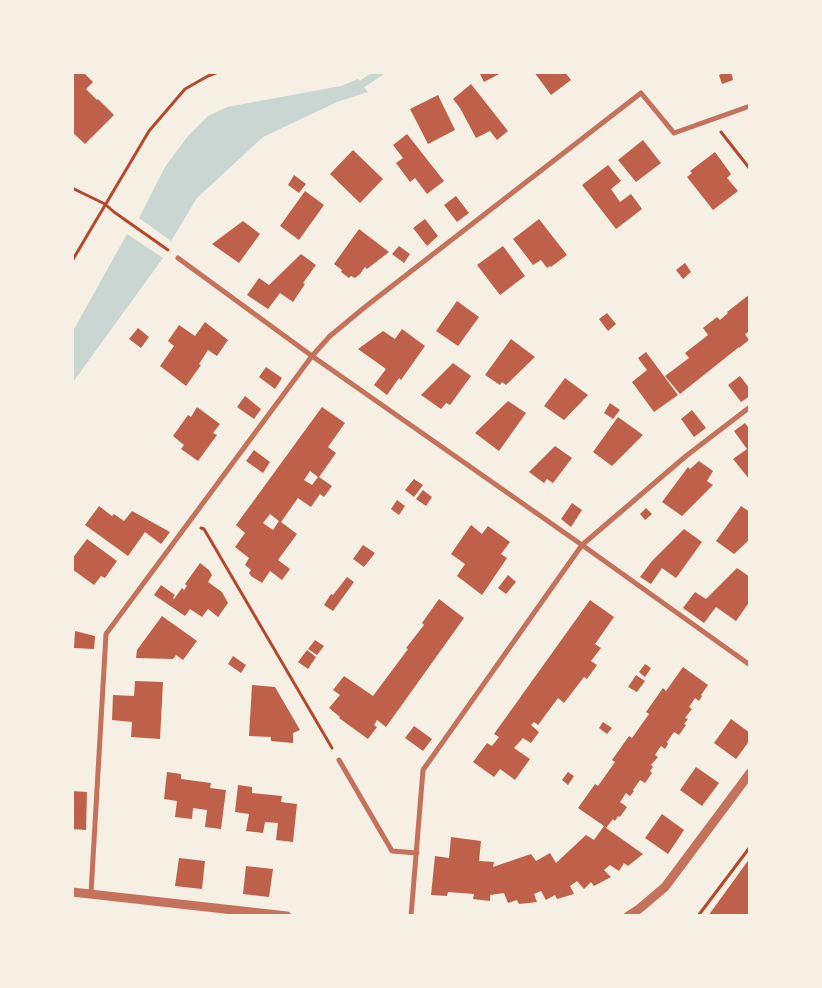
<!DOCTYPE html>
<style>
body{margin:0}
#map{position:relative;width:822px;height:988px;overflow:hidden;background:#f6efe4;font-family:Mulish,sans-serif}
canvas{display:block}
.frame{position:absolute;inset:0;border:74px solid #f6efe4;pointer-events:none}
</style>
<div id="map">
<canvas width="822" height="988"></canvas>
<div class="frame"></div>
</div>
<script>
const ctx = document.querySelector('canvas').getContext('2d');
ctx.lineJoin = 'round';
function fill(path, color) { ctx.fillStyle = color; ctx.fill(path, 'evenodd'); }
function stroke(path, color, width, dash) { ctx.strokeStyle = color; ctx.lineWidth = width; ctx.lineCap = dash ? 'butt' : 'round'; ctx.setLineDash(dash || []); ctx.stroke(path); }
fill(new Path2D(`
 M358 79 368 92 337 102 263 137 197 198 171 241 139 218 165 167 188 136 208 116 227 107 341 86Z
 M127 234 163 258 73 382V331Z`), '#c9d6d2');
stroke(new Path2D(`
 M353 87 362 84 380 72`), '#c9d6d2', 8);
fill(new Path2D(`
 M72 72H87L85 74 93 82 86 89 97 100 98 99 114 115 85 144 72 132Z
 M479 72H503L484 82Z
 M534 72H565L571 80 551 95Z
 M726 72H731L733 80 722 84 719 75Z
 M471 84 508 131 497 140 490 131 476 138 460 108 453 99Z
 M438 95 455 130 428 144 410 109Z
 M407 134 444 181 427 194 415 178 410 182 396 163 403 158 393 145Z
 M643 140 661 163 636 182 618 160Z
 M353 150 383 179 360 203 330 174Z
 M715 152 731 174 727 178 738 191 713 210 687 177 692 173 690 171Z
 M608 165 621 181 611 189 620 202 631 194 642 209 616 229 582 185Z
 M294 175 306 184 299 193 288 185Z
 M305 191 324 205 299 240 280 226Z
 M456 196 469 213 457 222 444 205Z
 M425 219 438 236 427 246 413 228Z
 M539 219 567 255 551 267 550 266 547 268 541 260 533 265 513 239Z
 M243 221 260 234 239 263 212 244Z
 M359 229 389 252 367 269 365 267 360 274 355 278 351 276 349 278 341 272 342 270 334 264Z
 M399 246 410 254 404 263 392 254Z
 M503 246 525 276 500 295 477 265Z
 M301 254 316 265 303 283 305 284 293 302 280 293 268 309 247 295 259 278 269 285Z
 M685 263 691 272 683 279 676 270Z
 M750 294V331L745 334 749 340 739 348V347L680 394 665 376 689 358 685 353 708 335 703 328 717 317 720 320 728 313 727 312Z
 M457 301 479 317 458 346 436 331Z
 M607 313 616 324 608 331 599 319Z
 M205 322 228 340 217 356 208 350 199 364 201 365 186 386 160 366 174 346 168 341 179 325 195 336Z
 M138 328 149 337 141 348 129 339Z
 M402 329 425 346 401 380 399 378 387 395 374 385 386 369 358 349 383 331 395 339Z
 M511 339 535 357 506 385 502 382 500 385 485 375Z
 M646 352 678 395 654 412 632 382 647 370 638 358Z
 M453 363 471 376 450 405 446 403 441 409 421 395Z
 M266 367 282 378 275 389 259 377Z
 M740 376 750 389V396L741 402 728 385Z
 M565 378 588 395 564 420 544 406Z
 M245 396 261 409 254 419 237 407Z
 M508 401 526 413 499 451 475 433Z
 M610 403 620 410 613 419 604 413Z
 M197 407 220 424 213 433 217 435 198 461 181 449 184 445 173 436 188 415 191 417Z
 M322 407 345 423 328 447 336 453 319 477 332 486 324 497 320 494 311 507 298 498 281 522 297 534 278 560 290 569 282 580 270 571 262 583 251 576 249 573 251 570 245 565 249 558 235 547 245 533 236 525ZM310 471 318 477 312 485 304 480ZM270 514 279 521 273 530 263 523Z
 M692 410 706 428 694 437 681 419Z
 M618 417 643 435 612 466 593 452Z
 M745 423 750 430V480L733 459 747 449 734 431Z
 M555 446 572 458 553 483 547 479 544 483 529 472Z
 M254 450 270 462 263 473 246 461Z
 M699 461 713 471 707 481 713 485 682 516 662 502 688 467 690 469Z
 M414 479 423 485 414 497 405 490Z
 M423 490 432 497 426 506 416 499Z
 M397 500 405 506 399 515 391 509Z
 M572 503 582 510 571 527 561 519Z
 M99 506 112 516 114 514 124 521 132 511 170 532 161 544 145 532 128 556 85 525Z
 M741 506 750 512V539L734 554 716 541Z
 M646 508 652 514 645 520 640 514Z
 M471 525 482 534 488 526 510 542 501 554 507 558 482 595 457 576 465 564 451 554Z
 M684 529 702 542 676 578 662 568 651 584 640 577 652 561Z
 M87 539 117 561 105 578 101 576 94 585 72 569V559Z
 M363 545 375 553 364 567 353 559Z
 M200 563 209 570 212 575 208 582 222 592 228 603 218 617 208 609 202 617 190 609 185 616 154 595 161 585 175 595 173 598 174 599 182 588 184 590 187 586 185 584Z
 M737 568 750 577V601L736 621 716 607 704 623 683 608 695 592 706 599Z
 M508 575 516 582 506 594 498 588Z
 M347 577 354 582 333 611 324 605 331 594 333 595Z
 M439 599 464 618 386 727 377 720 374 725 377 727 368 739 339 718 340 717 329 708 340 695 333 690 344 676 373 696 408 649 406 648 424 625 422 623Z
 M590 600 614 617 595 644 601 648 591 661 597 665 587 679 584 677 564 703 558 698 538 725 534 722 531 725 539 732 531 743 523 738 514 748 530 759 515 780 500 769 494 777 473 762 487 743 492 746 499 737 494 734Z
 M162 616 197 641 183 660 176 655 173 659 136 658 137 650Z
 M75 631 95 636 94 649 74 648Z
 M315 640 324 646 317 655 308 649Z
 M307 650 316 657 308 669 298 662Z
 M233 656 246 665 241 673 228 664Z
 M645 664 651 668 645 677 639 672Z
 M683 667 708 685 701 695 702 696 699 701 695 698 689 707 692 709 685 718 688 719 684 724 686 725 679 735 674 732 667 742 668 744 665 749 661 746 655 755 658 757 651 765 653 767 650 771 652 773 645 783 640 780 633 790 634 791 630 796 626 793 620 802 627 807 620 817 618 816 615 821 613 819 606 828 643 854 628 866 624 863 619 871 610 865 604 870 611 877 594 886 591 882 584 889 577 881 570 886 574 894 557 899 555 895 546 900 541 891 534 894 537 902 519 904 517 900 508 903 504 893 490 895V901L473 899 474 894 448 892 447 896 431 895 435 856 449 858 451 837 481 841 479 861 494 862 493 867 531 854 536 861 550 853 556 863 586 835 594 840 604 826 578 808 595 784 598 786 615 762 612 760 629 736 632 738 649 714 646 712 663 688 666 691Z
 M636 675 645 681 637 692 628 687Z
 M135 681 163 682 160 739 131 737 132 722 112 720 113 695 134 696Z
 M252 685 275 687 300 730 293 733V743L271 741V737L249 736Z
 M731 719 750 733V740L736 759 714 743Z
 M603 722 612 728 607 734 599 728Z
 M414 726 432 739 423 751 405 738Z
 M696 767 719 783 702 806 680 790Z
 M167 772 181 774V779L211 783 210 788 226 790 221 829 205 827 207 810 193 808 192 819 175 817 177 801 164 799Z
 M568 772 574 776 568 785 562 780Z
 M238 785 252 787V793L282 796 281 802 297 804 293 842 276 840 278 823 265 822 263 833 246 831 249 814 235 812Z
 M72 791 87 792 86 830 72 829Z
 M662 814 684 830 668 854 645 838Z
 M179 858 205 861 202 889 175 886Z
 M750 858V916H708Z
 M246 866 273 869 269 897 243 894Z`), '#bf614a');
stroke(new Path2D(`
 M721 132 750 169
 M72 188 105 204 114 212 168 250
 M72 261 149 131 185 89 208 76 218 72
 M201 528 204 529 332 748
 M698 916 750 847`), '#b5482f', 3);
stroke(new Path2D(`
 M178 258 312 356 582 545 750 665
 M339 760 392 851 417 853
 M91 893 106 634 312 356 330 336 365 307 641 93 674 133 750 106
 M411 916 423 770 582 545 686 456 750 407`), '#c5725c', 5);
stroke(new Path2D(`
 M72 892 287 916
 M628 916 639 909 665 887 750 773`), '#c5725c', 9);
</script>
